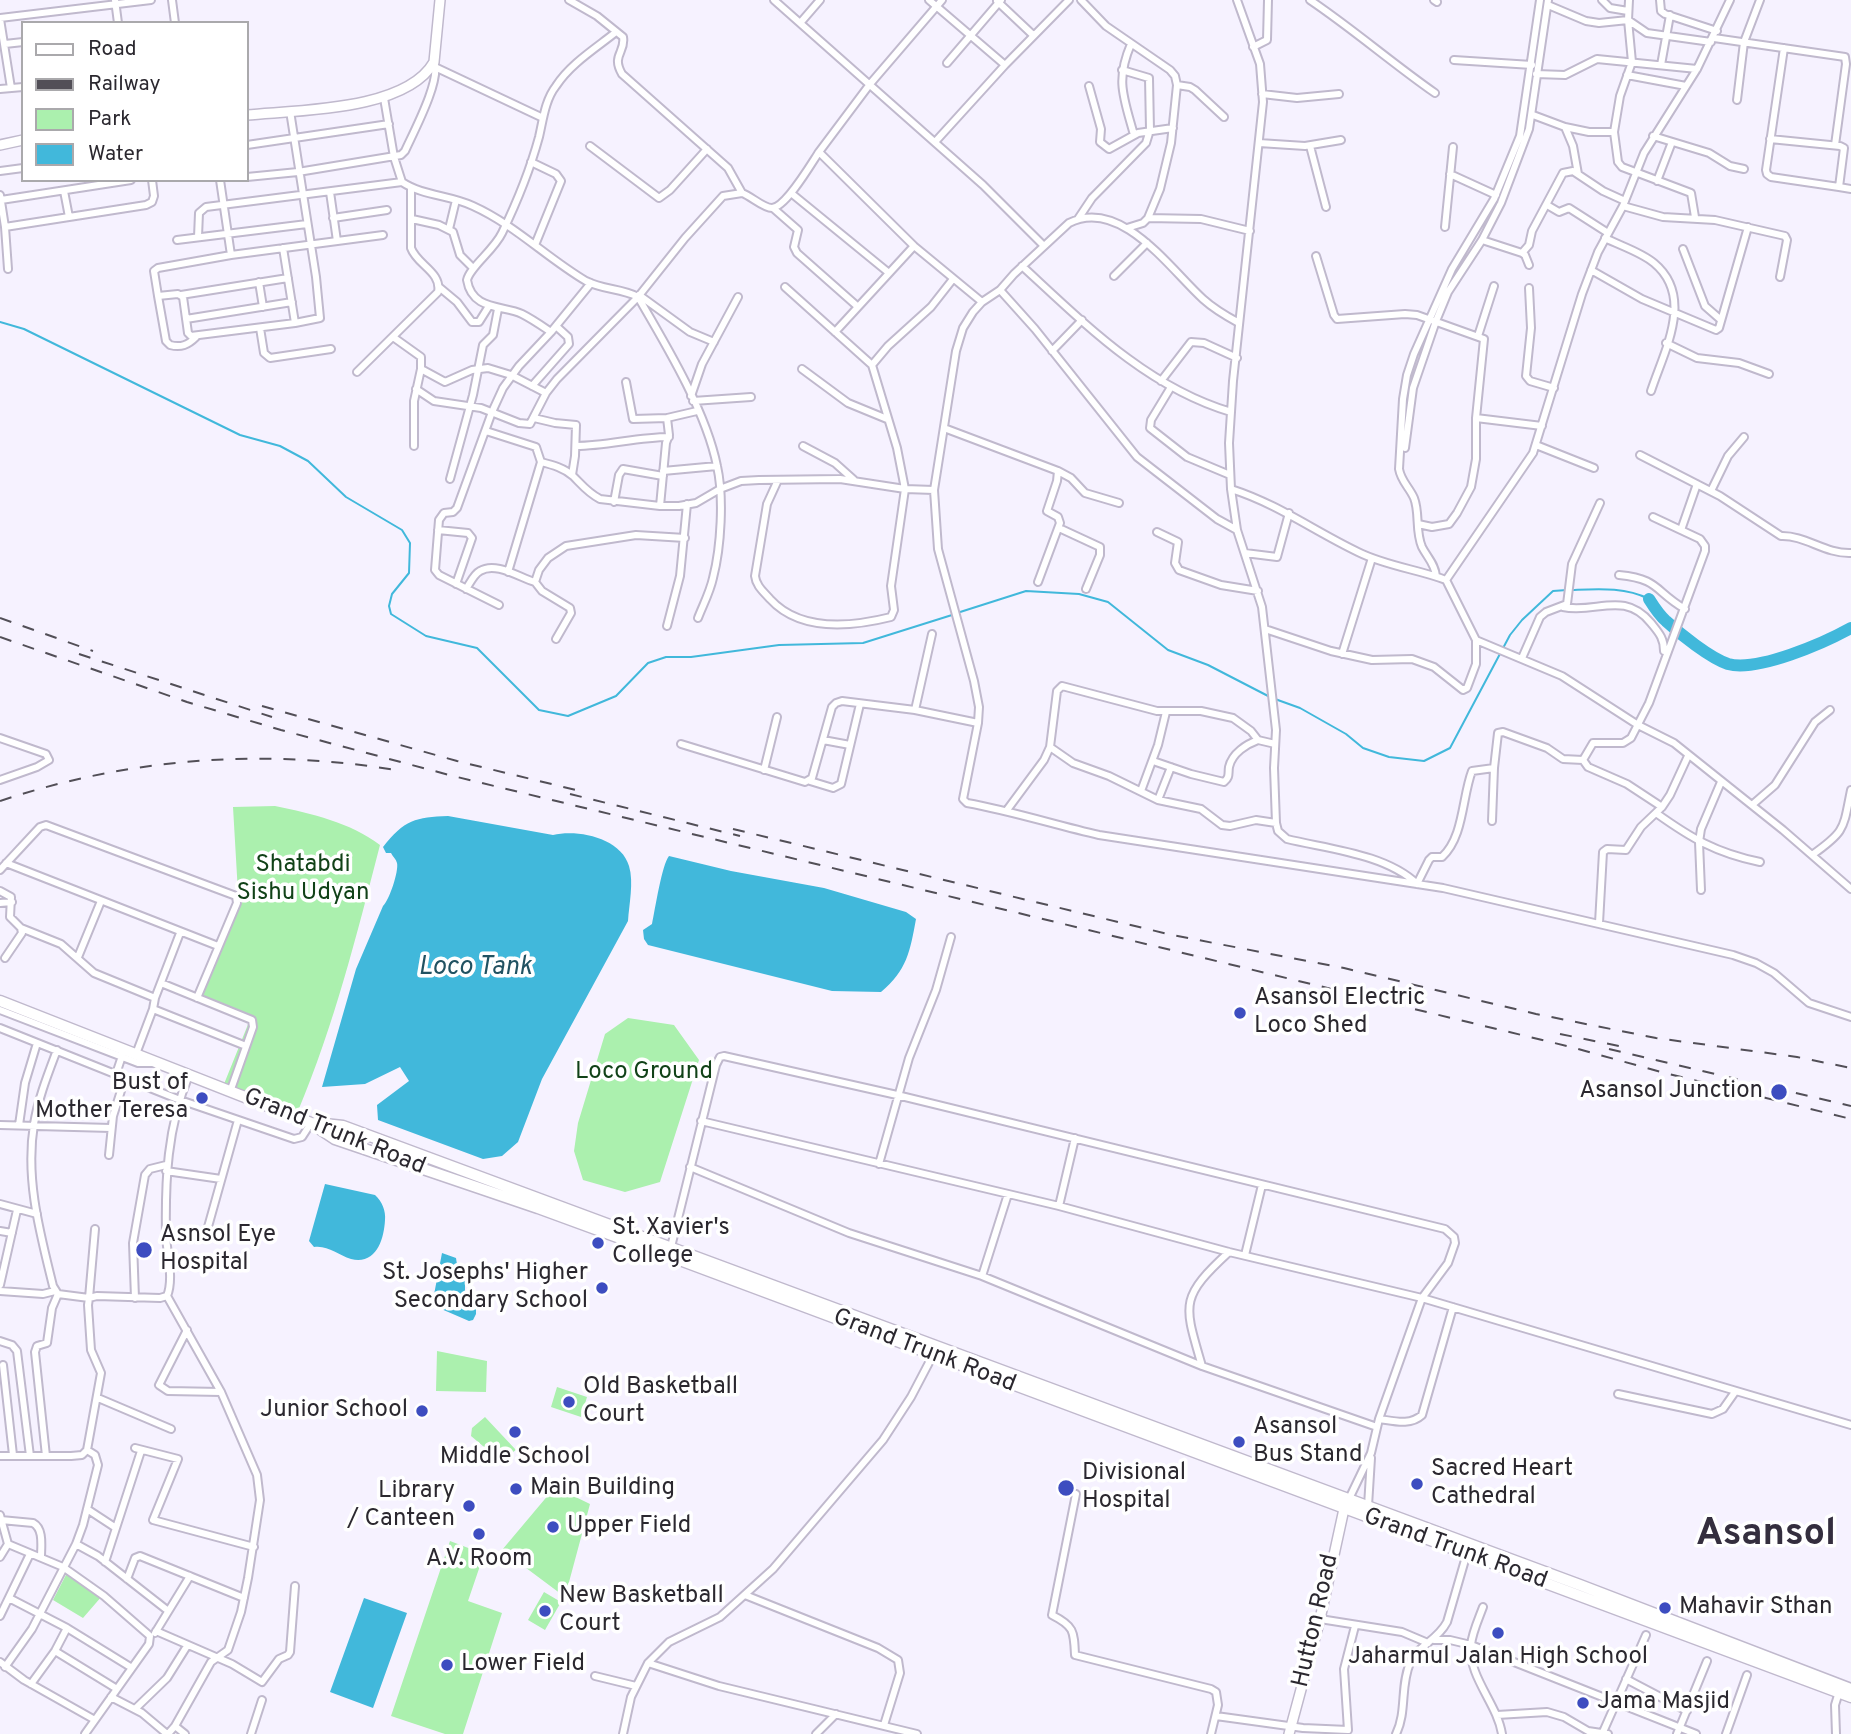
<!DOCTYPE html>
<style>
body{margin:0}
#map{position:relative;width:1851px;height:1734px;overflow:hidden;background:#f6f2ff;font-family:Overpass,sans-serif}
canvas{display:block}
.legend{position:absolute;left:21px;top:21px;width:228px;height:161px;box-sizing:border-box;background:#fff;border:2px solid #aaa9ac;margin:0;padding:9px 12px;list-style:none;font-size:21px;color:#2b282f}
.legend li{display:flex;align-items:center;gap:14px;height:35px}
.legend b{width:35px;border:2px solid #aaa9ac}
</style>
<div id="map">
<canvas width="1851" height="1734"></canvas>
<ul class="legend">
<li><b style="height:9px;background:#fff"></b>Road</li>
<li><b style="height:9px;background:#524f57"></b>Railway</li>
<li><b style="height:19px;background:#abf0ae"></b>Park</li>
<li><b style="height:19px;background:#41b8db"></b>Water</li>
</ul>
</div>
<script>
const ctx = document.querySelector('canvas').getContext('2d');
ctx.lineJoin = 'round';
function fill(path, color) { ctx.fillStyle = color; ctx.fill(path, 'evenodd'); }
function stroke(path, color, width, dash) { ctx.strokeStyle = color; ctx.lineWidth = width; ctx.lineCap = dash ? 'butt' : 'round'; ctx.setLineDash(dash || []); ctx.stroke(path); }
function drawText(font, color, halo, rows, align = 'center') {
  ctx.font = font + ' Overpass,sans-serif'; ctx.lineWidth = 7; ctx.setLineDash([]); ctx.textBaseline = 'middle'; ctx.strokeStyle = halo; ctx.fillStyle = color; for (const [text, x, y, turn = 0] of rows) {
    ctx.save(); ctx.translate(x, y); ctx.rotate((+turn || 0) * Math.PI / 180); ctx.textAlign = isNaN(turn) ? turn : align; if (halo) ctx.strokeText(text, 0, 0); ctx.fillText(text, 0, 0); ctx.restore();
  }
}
fill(new Path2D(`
 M275 806C313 814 349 822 380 845 357 934 334 1026 298 1111L224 1084 251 1017 202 998 238 893 233 807Z
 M628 1018 674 1025 699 1060 660 1182 625 1192 583 1180 574 1151 578 1123 605 1034Z
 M437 1351 487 1361 486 1392 436 1391Z
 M557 1387 587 1397 581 1417 551 1407Z
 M485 1417 516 1450 507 1456 496 1457 471 1436 472 1428Z
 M555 1487 590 1504 565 1597 502 1550Z
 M450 1541 484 1554 468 1601 502 1613 463 1734H445L391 1716Z
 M68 1571 102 1596 83 1618 53 1600Z
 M544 1592 561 1602 545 1630 528 1620Z`), '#abf0ae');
fill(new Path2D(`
 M448 816 553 835C578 829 621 838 629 866 634 882 629 905 628 921L542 1079 518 1142 502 1156 483 1159 378 1120 377 1105 409 1081 400 1067 365 1084 322 1087 356 969 383 906C389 901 399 871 397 863 396 859 393 857 391 853H386L383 847C404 820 416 817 448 816Z
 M669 856 731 871 824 888 906 912 916 919C910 952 907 970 881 992L832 991 648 945 644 939 643 930 652 924C655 910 662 864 669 856Z
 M325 1184 375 1195C382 1201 386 1211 385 1220 384 1240 376 1265 351 1259 338 1255 328 1245 314 1247L309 1241Z
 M442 1253 456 1258 458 1271H465V1292L476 1297V1314L473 1320 469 1321 432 1305Z
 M364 1598 407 1613 373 1708 330 1692Z`), '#41b8db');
stroke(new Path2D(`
 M0 322 24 329 240 435 280 446 308 461 346 497 402 530 410 543 409 573 392 594 389 606 391 614 426 636 477 648 539 710 568 716 616 696 648 663 666 657H691L779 645 863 643 952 615
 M1572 590C1599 589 1625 587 1649 599
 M957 613 1026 591 1079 594 1108 602 1168 650 1208 665 1270 697
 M1275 699 1300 708 1346 734 1363 748 1389 757 1424 761 1450 748 1510 635 1522 620 1553 591 1567 590`), '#41b8db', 2);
stroke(new Path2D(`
 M1649 599C1654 607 1659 615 1666 621 1680 634 1710 658 1728 664 1758 672 1824 643 1851 628`), '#41b8db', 12);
const street = new Path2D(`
 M115 0 118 23
 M172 0 175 23
 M569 0 597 16 623 37C626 52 611 55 622 74L728 168 742 193
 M774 0 983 185 1044 246
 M929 0 1005 65
 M1081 0 1106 26 1170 70 1175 76 1177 85 1171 143 1160 189 1148 218 1143 223 1127 228
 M1310 0C1353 29 1392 63 1435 93
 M1434 0 1437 2
 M1602 0 1610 8 1628 11
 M1660 0 1661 11 1665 14 1717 31
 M997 1 1033 35
 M1548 5 1586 21 1599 23 1628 20 1647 33 1711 42
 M0 18 151 0
 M0 19 11 88
 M801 22 820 0
 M1714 38 1845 57 1846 64 1835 145
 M5 44 23 42
 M1131 44C1115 81 1124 98 1134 135
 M1253 47 1267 40 1268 0
 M1454 60 1532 65
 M947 63 1001 0
 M1661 65 1670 15
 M437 68 543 118
 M1536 74 1565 75 1597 59 1697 69
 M1627 75 1686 86
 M1177 85 1190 87 1195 90 1224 117
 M1089 86 1101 129 1100 142 1109 149 1138 133 1173 128
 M0 89 23 87
 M1262 94 1297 98 1339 94
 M1737 100 1744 42 1760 0
 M1533 115 1565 127 1589 132H1614L1618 162 1622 167 1691 193 1695 217
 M1565 127 1573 146 1578 174
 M1614 132 1620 96 1632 62 1628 20 1629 0
 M1653 136 1709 153 1730 166 1744 169
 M1770 139 1840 146 1844 148 1839 187 1771 177 1767 174 1766 170 1784 48
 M935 142 1005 65 1069 0
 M1259 143 1305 146 1341 140
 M247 145 389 124
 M590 146 659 198 670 190 707 149
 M1310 146 1326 207
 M819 152 870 84 942 0
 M531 162 556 174 561 181 535 245
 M0 171 23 168
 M1450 174 1496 195
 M247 177 298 172 401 155 405 151C413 133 442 79 434 62
 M220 180 231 255 383 235
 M1657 181 1672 142
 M402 182C423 196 450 195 473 206 515 225 547 258 586 281 603 290 621 288 638 297 666 345 706 411 717 466 724 497 721 547 713 578 710 592 703 605 698 618
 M1839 187 1851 189
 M64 191 69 217
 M330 192 337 241
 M791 193 889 273
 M0 195 5 227 146 205 152 202 154 196 152 180
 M1 200 131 180
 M1547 205 1559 212 1569 208 1608 233
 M1623 206 1663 217 1715 220 1785 236 1787 240 1780 277
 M773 208 798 230 794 247 797 253 857 306
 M333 218 387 210
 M1148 218 1201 219 1250 231
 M412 219 439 225 453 232 460 255 473 268
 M1078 219 1092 198 1146 143 1150 130 1149 78 1122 70
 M5 227 8 269
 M1445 227 1453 147
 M449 229 456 200
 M198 237 199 213 206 207 402 182 394 157 384 98
 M1605 238C1621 246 1641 252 1654 263 1695 297 1664 351 1651 391
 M177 240 307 224
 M1482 240 1522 253 1525 255 1529 265
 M283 248 295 323
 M1683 249 1705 306 1721 320
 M1522 253 1529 245 1532 231 1563 173 1573 171 1603 191 1625 201
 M231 255 158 268 154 271 158 296 178 294 183 297 188 333 191 336 295 323 320 318 316 277 290 111
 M1316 256 1334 315 1337 319 1405 314 1417 315 1484 339 1476 418V459L1471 487 1457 513 1449 524 1432 527 1418 524
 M1022 266C1085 324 1147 387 1231 412
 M1591 270 1642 299 1716 330 1719 328 1748 227
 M1114 276 1147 243
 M259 282 263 307
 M439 287 457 302 472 322H479L489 306
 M785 287 872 365 897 448 905 489 934 490
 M1529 288 1531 328 1526 376 1530 381 1554 388
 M1000 290 1035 329 1137 457 1217 519 1237 530 1262 607 1276 730 1274 768 1276 823 1278 831 1287 839C1328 849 1386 854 1417 884L1429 860 1432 857H1442C1464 837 1462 797 1472 771L1494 768 1498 733 1503 732 1547 748 1563 759 1583 760
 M181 295 288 278
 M639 295 690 332 714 342
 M158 296 166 341 170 345C181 348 188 345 196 337
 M186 319 292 302
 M1239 323C1226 316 1214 309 1203 299 1170 269 1121 197 1069 223L1014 274 1000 290 982 302 973 312 963 328 956 351 934 490 938 549 974 681 979 707 978 723 963 799 967 803C1012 811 1055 825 1099 835L1443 888 1733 955 1756 963 1774 973 1809 1003 1851 1017
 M260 328 264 353 270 358 331 349
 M551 332C542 326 532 319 522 314 503 305 472 311 467 280 470 267 494 250 502 233 517 202 530 170 539 137 543 120 545 100 556 86 570 64 596 48 616 32
 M835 332 914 246
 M1478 336 1494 286
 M393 337 421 357V369L414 401V446
 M1666 343 1697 358 1739 363 1769 374
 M1052 351 1082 320
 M872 365 888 346 931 307 953 279
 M421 369 445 382 472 370 488 368 511 375 546 393
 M802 369 848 403 887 419
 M357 372 438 292C442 272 417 265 411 248V188
 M1161 381 1191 342 1204 343 1237 358
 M626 382 633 419 667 418 697 411
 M532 386 569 344 568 337 556 326
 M1171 387 1151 420 1150 428 1187 457 1230 475
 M416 389 434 401 481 408 519 423 530 424 546 393 557 379 638 297 685 238 723 196 742 193C751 196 763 208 772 208 786 207 811 164 819 152L914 246 982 302
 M691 396 702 364 738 297
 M693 401 751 397
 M534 418 555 423 576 425 575 456 572 475
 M1476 418 1542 426
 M944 428 1058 471 1057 481 1047 511 1058 517 1060 523 1038 582
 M486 431 536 447 541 462 508 572
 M1536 445 1594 468
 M576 446C607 446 637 437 669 437
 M803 446 835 463 854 480
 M1405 448 1413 388 1436 321 1448 292 1482 240 1501 203 1529 129 1548 0
 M1640 455 1720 496 1781 536C1805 535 1825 554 1851 553
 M541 462C553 465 564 468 573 476 582 485 588 493 600 499L660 506H679L696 503 720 489 741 481 759 480 840 479 905 489 891 586 894 610 891 617C851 627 800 632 770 599 764 592 756 586 755 576L767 504 778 480
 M663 471 717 466
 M1058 471 1071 478 1085 493 1119 503
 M450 479 473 395 483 345 493 335 498 309
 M1231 489 1229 443 1233 381 1263 102 1260 64 1237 0
 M1711 491 1728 456 1744 437
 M614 502 619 475 623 469 663 476
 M660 506 666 443 669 435 667 418
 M1653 517 1700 539 1705 546V551L1649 703 1631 738 1623 743H1593L1583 760 1588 767 1627 784 1662 807
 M1059 528 1100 547V555L1086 589
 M438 530 468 533 472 538 456 584
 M1237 530 1231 489C1278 504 1314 531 1358 552 1386 566 1417 569 1446 580L1476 640 1562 676 1638 725 1674 743 1783 830 1851 889
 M1681 530 1697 484
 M1157 532 1178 542 1175 563 1179 570 1221 585 1258 591
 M1245 553 1277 557 1289 513
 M1619 575C1660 579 1654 591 1685 609
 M1436 576C1435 564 1427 557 1422 547 1415 531 1420 513 1414 498 1409 487 1401 481 1399 469L1403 399 1407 375 1414 354 1452 269 1494 199 1520 136 1540 0
 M1446 580 1533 453 1582 294 1598 252 1623 206 1644 153 1697 69 1730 0
 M466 589C470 583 474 574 480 571 496 561 520 578 535 582
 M499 605 439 575 435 570 439 520 444 513 453 512 457 508 492 412 503 388 519 366 551 332 591 283
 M1563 607C1596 614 1624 590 1651 623 1659 633 1664 638 1664 651
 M667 626 680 576 687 504
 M1265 629 1331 651 1372 660 1412 659 1434 667 1463 690 1467 688 1476 664V640
 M556 639 571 613 570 608 542 591 535 582 539 570 548 558 566 546 636 535 685 538
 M1342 654 1372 558
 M1522 658 1540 617 1546 612 1567 604 1572 564 1600 503
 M915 710 932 634
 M0 738 46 754 49 760 37 767 0 780
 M823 740 850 745
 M1258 740 1251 731 1233 718 1201 711H1157L1062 686 1057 691 1050 747 1073 763 1109 776 1158 800 1201 809 1222 825 1230 826 1256 820 1276 823
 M681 744 805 782 812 778 832 707 836 703 842 701 915 710 978 723
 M1153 761 1191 774 1224 782C1230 777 1228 774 1229 767 1232 753 1247 744 1258 740L1275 744
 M764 770 777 717
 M810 781 833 788 841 784 860 704
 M1141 791 1158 745 1166 712
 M1158 800 1171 767
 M1752 805 1775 785 1815 722 1830 710
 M1007 810 1044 760 1050 747
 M1656 813C1691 838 1716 853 1760 862
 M1492 821 1494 768
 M1812 855C1846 831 1843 829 1851 790
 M6 863 218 946
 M0 870 40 827 46 825 236 896 237 903 197 998
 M1701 890 1699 842 1701 829 1721 782
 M0 891 11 897 10 917 21 928 22 933 5 958
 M0 903 12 902
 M1599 923 1603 852 1607 849 1626 850 1641 827 1662 807 1670 795 1688 756
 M21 928 61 944 94 973 155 998 153 1009 136 1054
 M78 957 101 901
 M161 983 252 1020 253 1027 230 1092
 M155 998 180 933
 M153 1009 246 1046
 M0 1010 138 1063H153
 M0 1028 180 1100 294 1139 302 1137 311 1123
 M57 1050C48 1074 38 1099 34 1124 25 1179 40 1233 53 1286L58 1294 89 1298 95 1229
 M116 1074 122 1056
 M701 1121 1059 1206 1229 1252 1422 1298 1851 1425
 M0 1125 111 1128
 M19 1125 25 1083 37 1043
 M109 1155 113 1116 125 1078
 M879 1164 909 1058 936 990 951 937
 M690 1167 849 1233 982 1276 1202 1366 1377 1427
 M166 1171 221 1179
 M0 1204 37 1214
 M1059 1206 1075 1138
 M0 1231 12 1233
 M166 1237 196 1239 206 1234 238 1120
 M670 1251 716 1065 720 1057 724 1056 897 1095 1445 1229 1454 1237 1455 1243 1448 1263 1422 1298 1379 1419 1371 1453 1348 1501
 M1245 1255 1262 1185
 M982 1276 1008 1194
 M0 1285 17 1210
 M0 1291 43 1294 55 1291
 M167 1296 221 1392 257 1475 260 1500 248 1578 241 1612 228 1650 211 1662 175 1726 168 1734
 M135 1298 133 1243 145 1175 150 1169 166 1165
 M187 1330 159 1385 168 1391 221 1392
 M0 1341 12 1345 17 1351 30 1456
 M3 1365 13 1455
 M1202 1366C1184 1304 1179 1298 1229 1252
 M1618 1394 1712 1414 1723 1409 1735 1392
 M98 1398 171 1429
 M1379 1419C1394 1421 1410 1426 1422 1415L1453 1307
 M135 1448 178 1459 153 1520 254 1547
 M0 1456H71L82 1455 87 1450 101 1373 91 1350 88 1305 89 1298 97 1296 160 1298 167 1296C174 1279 167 1254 166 1236 165 1181 167 1127 189 1075
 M46 1456 35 1352 37 1346 47 1343 52 1308 58 1294
 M1076 1494 1052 1615C1074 1626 1074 1631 1075 1655L1211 1689 1216 1692 1218 1705 1211 1734
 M1368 1506 1371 1458
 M87 1509 116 1528
 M0 1515 8 1544 63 1567 104 1596 150 1636 149 1644 85 1734
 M1 1520 33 1523C44 1529 41 1546 41 1557
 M76 1544 98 1556 167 1610
 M0 1557 8 1544
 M105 1562 141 1451
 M127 1579 135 1558 140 1556 244 1598
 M745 1595 878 1648 898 1660 900 1673 884 1725
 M9 1598 67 1628 132 1668
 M1483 1607C1479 1618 1472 1633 1471 1645 1468 1677 1497 1703 1502 1734
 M0 1616 30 1554
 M1320 1619 1402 1632 1428 1643
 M156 1631 232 1664 262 1682 279 1659 288 1655 290 1652 295 1586
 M155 1633 190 1576
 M1434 1640H1450L1471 1645 1696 1734
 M55 1651 117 1689
 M0 1662 24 1680 95 1720
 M648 1663 719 1686 917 1734
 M5 1667 32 1629 76 1544 83 1525 98 1465 95 1455 87 1450
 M595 1676 636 1686
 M1626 1679 1687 1711
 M31 1684 55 1651 67 1628
 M111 1697 142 1713 167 1734
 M135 1709 167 1678 187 1646
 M1497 1715 1547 1712 1564 1717 1588 1731 1608 1734
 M1216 1716 1303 1728 1348 1730 1344 1669 1355 1626
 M175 1726 185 1734
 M1603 1732 1646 1635
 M251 1734 262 1700
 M623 1734 631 1697 648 1663 669 1642 720 1617 773 1569 883 1440 911 1397 933 1355
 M816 1734 836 1714
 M1396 1734C1407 1712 1400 1686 1410 1663 1418 1645 1437 1641 1447 1622L1467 1553
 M1677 1734 1707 1661
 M1726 1734 1747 1675
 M1836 1734 1835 1705 1839 1692`);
const secondary = new Path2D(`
 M247 115C298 110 406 111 434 62L440 0
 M0 145 23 140
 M1289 1734 1320 1619 1344 1509`);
const primary = new Path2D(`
 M0 1001 311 1123 335 1139 538 1208 669 1256 1851 1697
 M315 1123 343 1126 1580 1585 1851 1689`);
stroke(street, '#c0b9cd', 10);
stroke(secondary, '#c0b9cd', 12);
stroke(primary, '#c0b9cd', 13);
stroke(street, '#fff', 6);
stroke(secondary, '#fff', 9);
stroke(primary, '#fff', 10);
stroke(new Path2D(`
 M0 618 93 651
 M0 637 187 702 281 730 453 776 1571 1047 1661 1072 1851 1119
 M79 654 272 717
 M262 706 457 761 580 791
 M570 794 740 836
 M0 801C129 758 261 748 396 770
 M733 829 1172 935 1344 968 1536 1014 1656 1038 1797 1057 1851 1068
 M1560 1034 1619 1046
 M1609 1049 1851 1106`), '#524f57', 2, [12, 12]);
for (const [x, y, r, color] of [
 [1240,1013,7,"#3d4dc0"],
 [1779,1092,9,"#3d4dc0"],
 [202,1098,7,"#3d4dc0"],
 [598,1243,7,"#3d4dc0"],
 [144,1250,9,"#3d4dc0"],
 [602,1288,7,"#3d4dc0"],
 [569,1402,7,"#3d4dc0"],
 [422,1411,7,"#3d4dc0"],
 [515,1432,7,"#3d4dc0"],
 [1239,1442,7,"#3d4dc0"],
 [1417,1484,7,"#3d4dc0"],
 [1066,1488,9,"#3d4dc0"],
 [516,1489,7,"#3d4dc0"],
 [469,1506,7,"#3d4dc0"],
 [553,1527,7,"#3d4dc0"],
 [479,1534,7,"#3d4dc0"],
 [1665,1608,7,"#3d4dc0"],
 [545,1611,7,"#3d4dc0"],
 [1498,1633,7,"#3d4dc0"],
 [447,1665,7,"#3d4dc0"],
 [1583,1703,7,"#3d4dc0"]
]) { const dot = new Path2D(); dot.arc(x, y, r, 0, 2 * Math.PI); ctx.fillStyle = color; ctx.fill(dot); stroke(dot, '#fff', 2.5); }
drawText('24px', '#114218', '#fff', [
 ["Shatabdi",303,866],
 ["Sishu Udyan",303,894],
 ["Loco Ground",644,1073]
]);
drawText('24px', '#2b282f', '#fff', [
 ["Asansol Electric",1254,999],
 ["Loco Shed",1254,1027],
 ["Bust of",188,1084,"right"],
 ["Mother Teresa",188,1112,"right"],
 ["Asansol Junction",1763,1092,"right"],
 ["St. Xavier's",612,1229],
 ["College",612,1257],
 ["Asnsol Eye",160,1236],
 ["Hospital",160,1264],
 ["St. Josephs' Higher",588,1274,"right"],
 ["Secondary School",588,1302,"right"],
 ["Old Basketball",583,1388],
 ["Court",583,1416],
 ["Junior School",408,1411,"right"],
 ["Asansol",1253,1428],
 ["Bus Stand",1253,1456],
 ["Middle School",515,1458,"center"],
 ["Sacred Heart",1431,1470],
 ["Cathedral",1431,1498],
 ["Divisional",1082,1474],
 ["Hospital",1082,1502],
 ["Main Building",530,1489],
 ["Library",455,1492,"right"],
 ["/ Canteen",455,1520,"right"],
 ["Upper Field",567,1527],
 ["A.V. Room",479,1560,"center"],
 ["New Basketball",559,1597],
 ["Court",559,1625],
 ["Mahavir Sthan",1679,1608],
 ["Jaharmul Jalan High School",1498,1658,"center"],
 ["Lower Field",461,1665],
 ["Jama Masjid",1597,1703]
], 'left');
drawText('24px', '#2b282f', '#fff', [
 ["Grand Trunk Road",334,1133,22],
 ["Grand Trunk Road",924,1352,21],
 ["Grand Trunk Road",1455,1550,20],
 ["Hutton Road",1317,1621,-77]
]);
drawText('italic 26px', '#215262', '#fff', [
 ["Loco Tank",475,969]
]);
drawText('bold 38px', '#342e3e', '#fff', [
 ["Asansol",1766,1536]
]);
</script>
